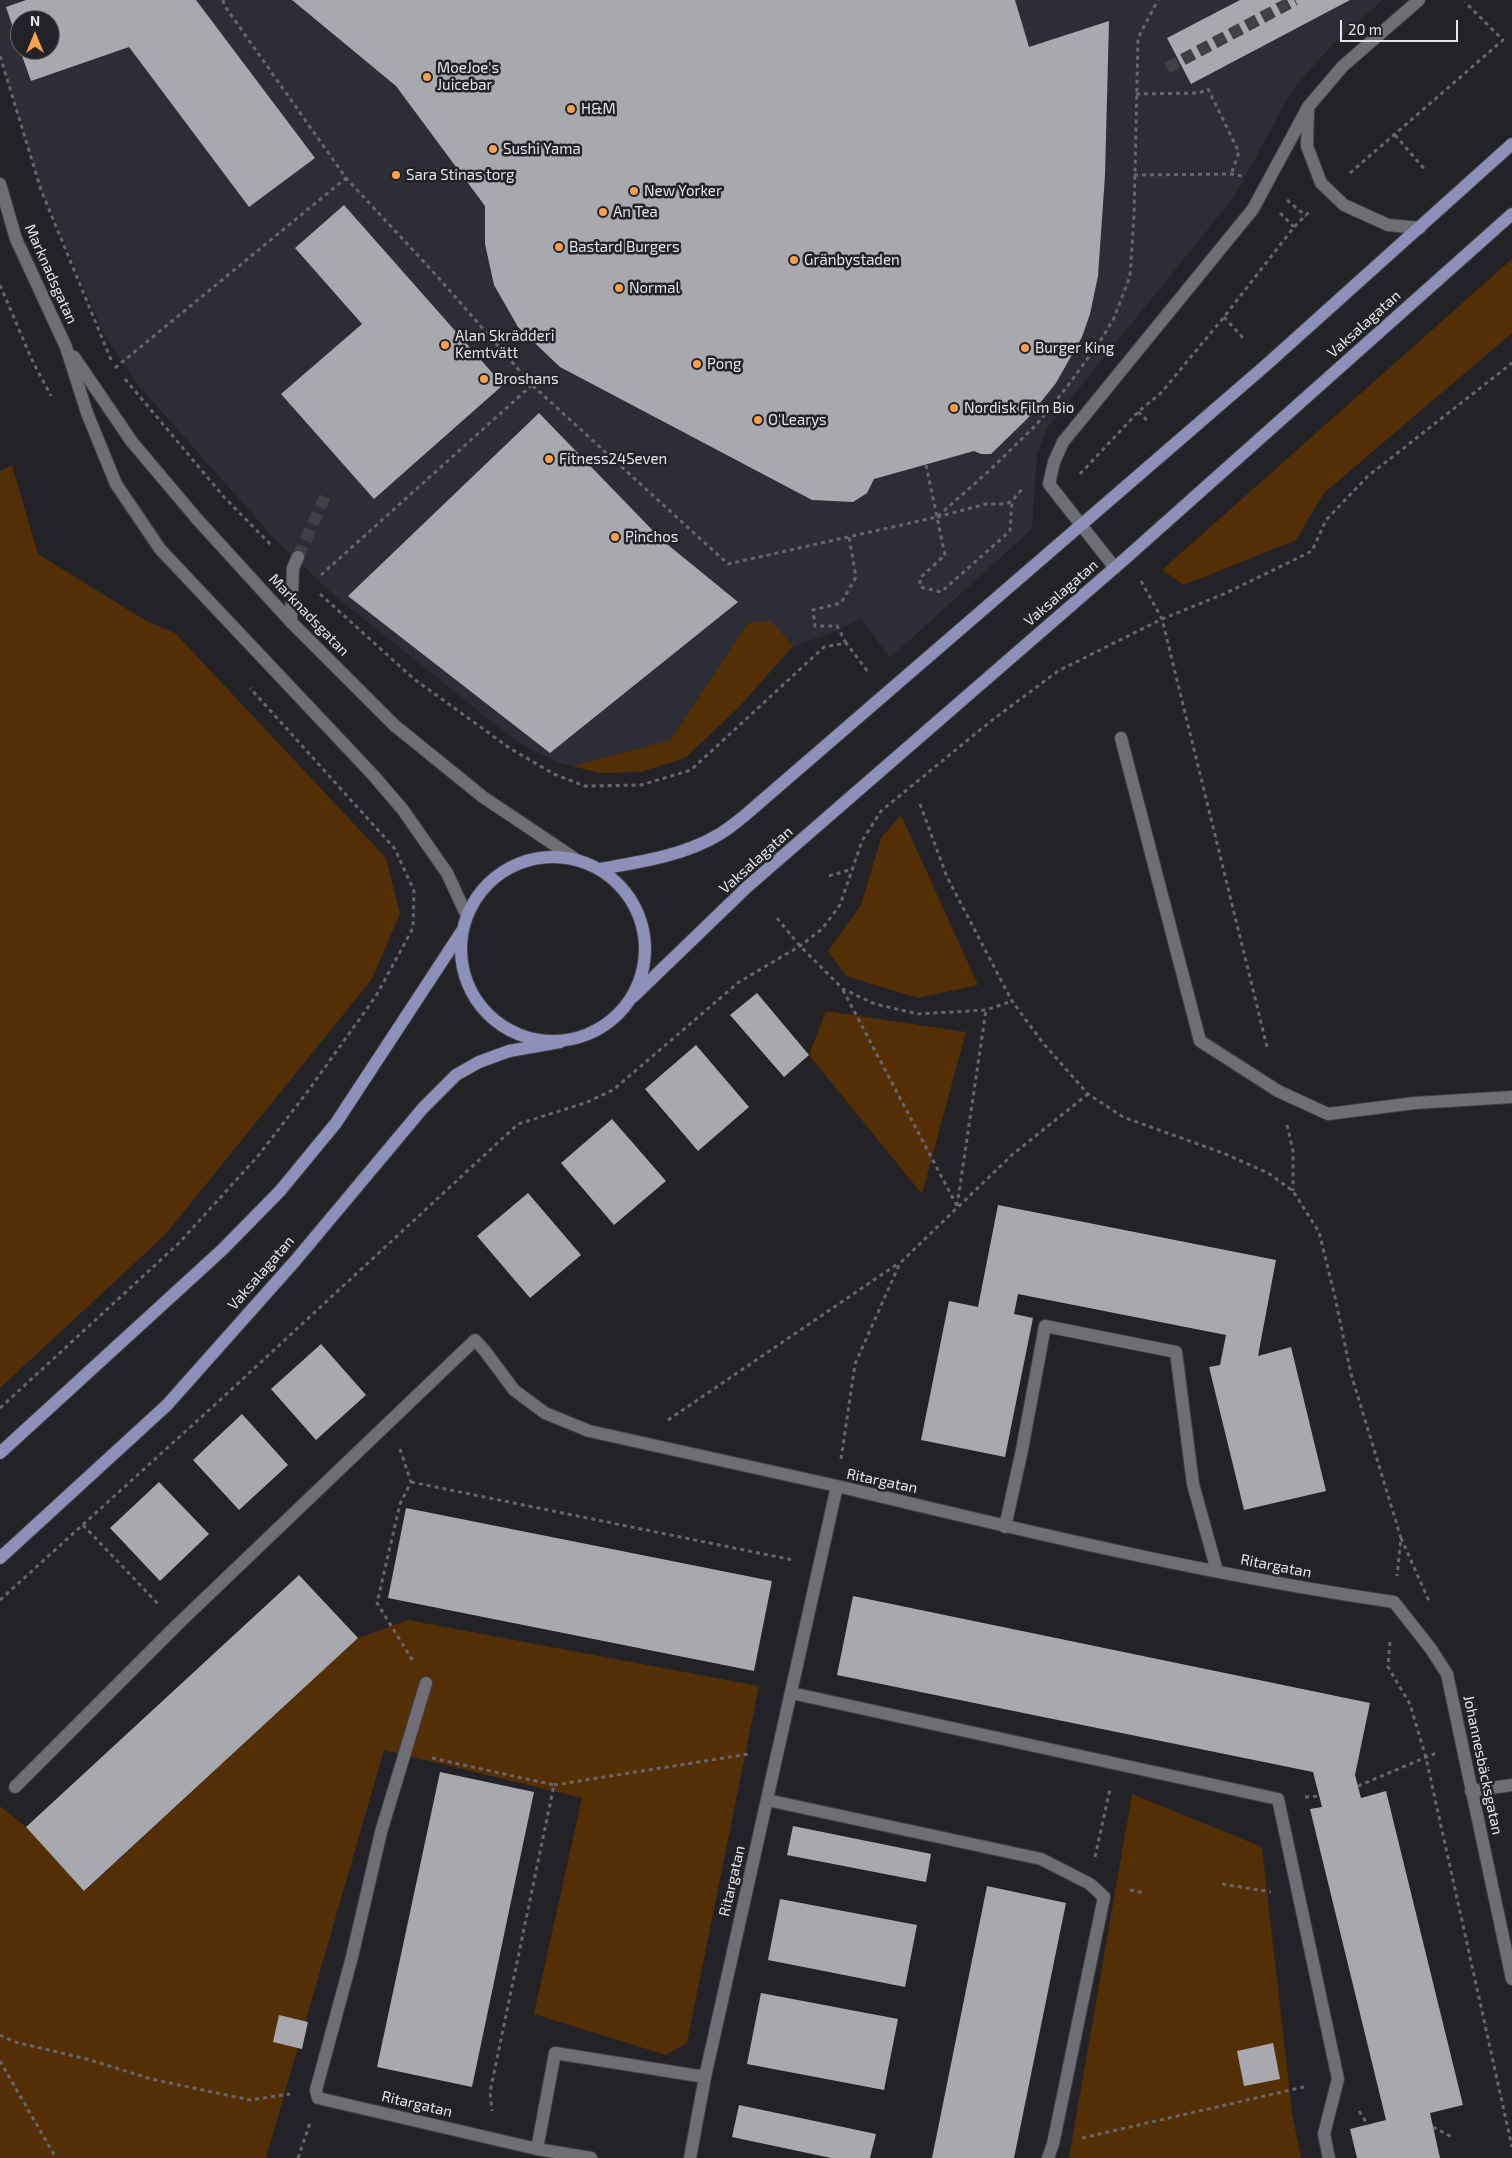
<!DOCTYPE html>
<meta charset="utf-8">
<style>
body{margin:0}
#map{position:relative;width:1512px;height:2158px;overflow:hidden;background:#222227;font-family:"Exo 2",sans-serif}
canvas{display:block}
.north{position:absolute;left:10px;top:10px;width:50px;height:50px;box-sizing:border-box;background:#222227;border:1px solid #707074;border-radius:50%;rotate:0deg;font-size:14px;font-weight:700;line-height:20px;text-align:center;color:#e4e5e8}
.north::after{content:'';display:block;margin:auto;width:18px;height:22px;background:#f8a04b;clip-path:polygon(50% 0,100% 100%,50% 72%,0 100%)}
.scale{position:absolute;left:1340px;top:20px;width:118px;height:22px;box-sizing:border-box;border:2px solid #e4e5e8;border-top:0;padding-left:6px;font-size:15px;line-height:18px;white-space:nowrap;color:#e4e5e8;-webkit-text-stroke:4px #222227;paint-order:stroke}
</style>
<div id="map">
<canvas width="1512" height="2158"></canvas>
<div class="north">N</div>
<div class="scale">20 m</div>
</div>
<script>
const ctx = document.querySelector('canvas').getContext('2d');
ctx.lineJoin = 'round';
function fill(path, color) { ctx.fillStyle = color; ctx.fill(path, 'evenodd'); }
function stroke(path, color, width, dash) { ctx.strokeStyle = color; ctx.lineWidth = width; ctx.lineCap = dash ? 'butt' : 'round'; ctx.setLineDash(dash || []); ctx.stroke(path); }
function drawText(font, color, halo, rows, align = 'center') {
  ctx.font = font + ' "Exo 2",sans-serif'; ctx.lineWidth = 5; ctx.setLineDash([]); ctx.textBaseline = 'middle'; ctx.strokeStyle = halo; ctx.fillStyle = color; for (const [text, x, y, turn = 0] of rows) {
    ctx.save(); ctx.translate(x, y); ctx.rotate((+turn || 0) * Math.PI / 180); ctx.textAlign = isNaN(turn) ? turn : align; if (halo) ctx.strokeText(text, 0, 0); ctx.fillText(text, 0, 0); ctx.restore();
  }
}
fill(new Path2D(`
 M0 0H1383L1332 45 1293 89 1234 197 1048 427 1037 454 1032 529 890 658 861 619 832 633 793 646 740 706 685 758 640 772 599 773 556 762 516 741 335 596 272 536 139 386 106 338 41 190 0 56ZM20 20H50V50H20Z`), '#2d2d37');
fill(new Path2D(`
 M1512 259V333L1324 493 1296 540 1184 585 1162 570Z
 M12 465 38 554 148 622 175 633 386 858 400 914 372 979 165 1235 0 1388V471Z
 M771 621 793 646 740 706 685 758 640 772 599 773 572 766 671 740 748 623Z
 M901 815 978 985 918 998 846 976 828 951 861 905 881 838Z
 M826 1011 966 1032 922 1194 809 1055Z
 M408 1620 759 1686 687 2043 666 2055 534 2014 582 1798 384 1750 266 2158H0V1806L26 1827 85 1891 358 1638Z
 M1132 1794 1262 1847 1292 2113 1301 2158H1069Z`), '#542e05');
fill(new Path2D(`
 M26 0H196L315 158 249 207 129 47 31 81 20 50H50V20H20V48L6 7Z
 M292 0H1015L1029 47 1109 21 1105 175 1098 276 1090 314 1082 337 1056 383 1028 418 991 454H981L974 451 874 479 867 493 853 502 812 500 560 367 518 327 494 285 485 244V206L396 86Z
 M1240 0H1350L1191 84 1167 38Z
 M344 205 503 385 374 499 281 394 362 324 295 248Z
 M539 413 662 540 738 602 550 753 348 596Z
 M757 993 809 1055 784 1077 730 1015Z
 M696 1045 749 1107 698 1151 645 1089Z
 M612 1119 666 1181 614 1225 561 1163Z
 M528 1193 581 1255 530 1298 477 1236Z
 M998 1205 1276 1260 1258 1356 1291 1347 1326 1491 1244 1510 1209 1367 1220 1365 1226 1335 1018 1294 1014 1314 1033 1318 1005 1457 921 1440 949 1301 978 1307Z
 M321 1344 366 1395 316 1440 271 1389Z
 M242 1414 288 1465 239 1510 193 1460Z
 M159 1482 209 1534 160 1581 110 1528Z
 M406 1508 772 1581 754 1671 388 1598Z
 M299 1575 358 1638 84 1891 26 1827Z
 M853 1596 1370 1703 1355 1775 1361 1798 1386 1791 1463 2105 1430 2113 1440 2158H1357L1350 2129 1386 2120 1310 1809 1322 1807 1313 1772 837 1675Z
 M440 1772 534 1792 472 2087 377 2067Z
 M793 1826 931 1854 926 1882 787 1855Z
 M987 1886 1066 1903 1014 2158H932Z
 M780 1899 917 1925 905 1987 768 1960Z
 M761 1993 898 2019 884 2090 747 2064Z
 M279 2015 308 2022 302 2049 273 2042Z
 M1273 2043 1280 2079 1244 2086 1237 2051Z
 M739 2105 876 2134 870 2158H831L732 2137Z`), '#a8a9af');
stroke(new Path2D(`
 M1167 68 1295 0
 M298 557 326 494`), '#3f3f44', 12, [12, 6]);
const minor = new Path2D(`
 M1308 110 1307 146 1321 183 1344 205 1388 225 1420 228
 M0 184 16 239 66 347 87 413 116 484 160 549 374 776 403 810 447 873 466 914
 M74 357 132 442 197 519 291 622 394 725 483 797 574 858
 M1115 568 1049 484 1054 462 1063 442 1253 209 1308 107 1343 66 1419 0
 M291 622 293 568 298 557
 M1121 738 1200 1041 1278 1091 1328 1114 1415 1103 1512 1097
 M1005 1527 1022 1450 1045 1326 1176 1352 1193 1484 1217 1571
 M426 1683 381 1832 352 1957 316 2090 318 2098 537 2149
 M791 1693 1278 1799 1338 2079 1324 2134 1329 2158
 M15 1787 178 1624 475 1340 485 1351 514 1390 545 1413 589 1431 837 1486
 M1471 1791 1512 1785
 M767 1800 1041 1859 1090 1884 1104 1897 1053 2144 1048 2158
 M591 2158 537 2149 555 2053 705 2077
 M690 2158 705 2077 837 1486C1021 1530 1206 1575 1394 1602L1431 1649 1447 1674 1512 1979`);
const major = new Path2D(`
 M461 949a92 92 0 1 1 184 0a92 92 0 1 1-184 0Z
 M600 869C639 862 683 856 718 835 727 830 735 823 743 817L1265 366 1512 144
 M633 997 747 887 1127 557 1512 214
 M0 1453 222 1250 280 1191 336 1123 462 931
 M0 1558 167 1405 295 1261 423 1108 456 1075 479 1062 509 1051 560 1042`);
stroke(minor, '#3f4044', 14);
stroke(major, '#3f4044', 14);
stroke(new Path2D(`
 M223 0 224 5 346 178 437 276 532 385 728 564 937 517 991 469 1037 424 1066 388 1099 343 1114 318 1130 276 1134 215 1138 38 1158 0
 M0 56 41 190 112 362
 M1136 94 1199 93 1208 89 1239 152 1231 174
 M1395 135 1426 171
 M1350 173 1503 40 1465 2
 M1134 175 1231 174 1242 176
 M1287 200 1306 216
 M1280 213 1294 227
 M0 285 32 360 51 396
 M1224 317 1244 339
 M115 368 346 178
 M125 379 224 497 273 547
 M1138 412 1149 422
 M926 465 945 555 920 578V587L941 592 1010 531 1012 501
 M1080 474 1138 412 1161 393 1224 317 1294 227 1311 210
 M937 517 986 504H1006L1012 501 1023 488
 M321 575 532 385
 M1141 581 1162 619 1268 1051
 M320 594 414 679 511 749 554 774 585 786 641 785 691 770 824 647 846 643 869 673
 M846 643 837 626H815L813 610 841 603 856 577 849 537
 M920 804 947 877 1012 1001 1043 1043 1088 1094 1123 1117 1223 1153 1268 1173 1293 1191 1319 1232 1335 1297 1351 1374 1401 1538 1397 1576
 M829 876 853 869
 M777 918 800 946 843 989 875 1004 918 1014 986 1010 1012 1001
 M843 990 957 1206
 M1287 1125 1293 1151V1191
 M957 1206 986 1010
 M0 1408 179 1243 258 1156 308 1091 376 996 413 928 414 891 395 849 250 688
 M668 1420 899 1263
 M400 1449 411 1482 400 1504 377 1603 413 1661
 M841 1459 855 1364 900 1263 1013 1154 1088 1094
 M411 1482 793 1560
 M83 1525 160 1606
 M1401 1538 1429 1601
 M0 1600 220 1400 518 1124 585 1103 613 1090 739 982 800 946 822 929 840 905 862 841 881 811 991 721 1058 671 1162 619 1226 593 1312 551 1326 520 1368 476 1512 363
 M1390 1642 1388 1667 1410 1704 1426 1758 1512 2147
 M432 1758 554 1785 490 2092 492 2111
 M554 1785 749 1754
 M1358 1786 1436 1753
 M1305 1797 1319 1796
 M1095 1857 1110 1789
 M1222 1884 1271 1892
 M1130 1890 1144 1893
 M0 2035 15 2042 87 2059 151 2079 250 2100 290 2094
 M0 2061 56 2158
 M1359 2111 1368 2125
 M1433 2127 1452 2137
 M1082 2138 1308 2086
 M298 2158 310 2123`), '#67676b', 3, [4, 4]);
stroke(minor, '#6e6e74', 12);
stroke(major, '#8f90ba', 12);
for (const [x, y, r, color] of [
 [427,77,5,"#f8a04b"],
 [571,109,5,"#f8a04b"],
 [493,149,5,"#f8a04b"],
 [396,175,5,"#f8a04b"],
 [634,191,5,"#f8a04b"],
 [603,212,5,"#f8a04b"],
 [559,247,5,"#f8a04b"],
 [794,260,5,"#f8a04b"],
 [619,288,5,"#f8a04b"],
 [445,345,5,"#f8a04b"],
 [1025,348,5,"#f8a04b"],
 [697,364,5,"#f8a04b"],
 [484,379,5,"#f8a04b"],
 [954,408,5,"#f8a04b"],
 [758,420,5,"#f8a04b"],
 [549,459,5,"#f8a04b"],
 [615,537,5,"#f8a04b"]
]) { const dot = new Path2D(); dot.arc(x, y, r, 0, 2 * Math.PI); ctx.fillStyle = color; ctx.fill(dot); stroke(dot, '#222227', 2); }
drawText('15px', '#e4e5e8', '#222227', [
 ["MoeJoe's",437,68],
 ["Juicebar",437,85],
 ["H&M",581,109],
 ["Sushi Yama",503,149],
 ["Sara Stinas torg",406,175],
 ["New Yorker",644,191],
 ["An Tea",613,212],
 ["Bastard Burgers",569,247],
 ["Gränbystaden",804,260],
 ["Normal",629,288],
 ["Alan Skrädderi",455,336],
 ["Kemtvätt",455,353],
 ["Burger King",1035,348],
 ["Pong",707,364],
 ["Broshans",494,379],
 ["Nordisk Film Bio",964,408],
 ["O'Learys",768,420],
 ["Fitness24Seven",559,459],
 ["Pinchos",625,537]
], 'left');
drawText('15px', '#e4e5e8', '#222227', [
 ["Marknadsgatan",51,274,66],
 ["Vaksalagatan",1364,324,-42],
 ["Vaksalagatan",1061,593,-41],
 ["Marknadsgatan",309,615,46],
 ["Vaksalagatan",756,860,-42],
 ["Vaksalagatan",261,1273,-49],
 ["Ritargatan",882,1481,12],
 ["Ritargatan",1276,1566,11],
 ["Johannesbäcksgatan",1483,1765,78],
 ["Ritargatan",732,1881,-77],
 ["Ritargatan",417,2104,13]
]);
</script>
